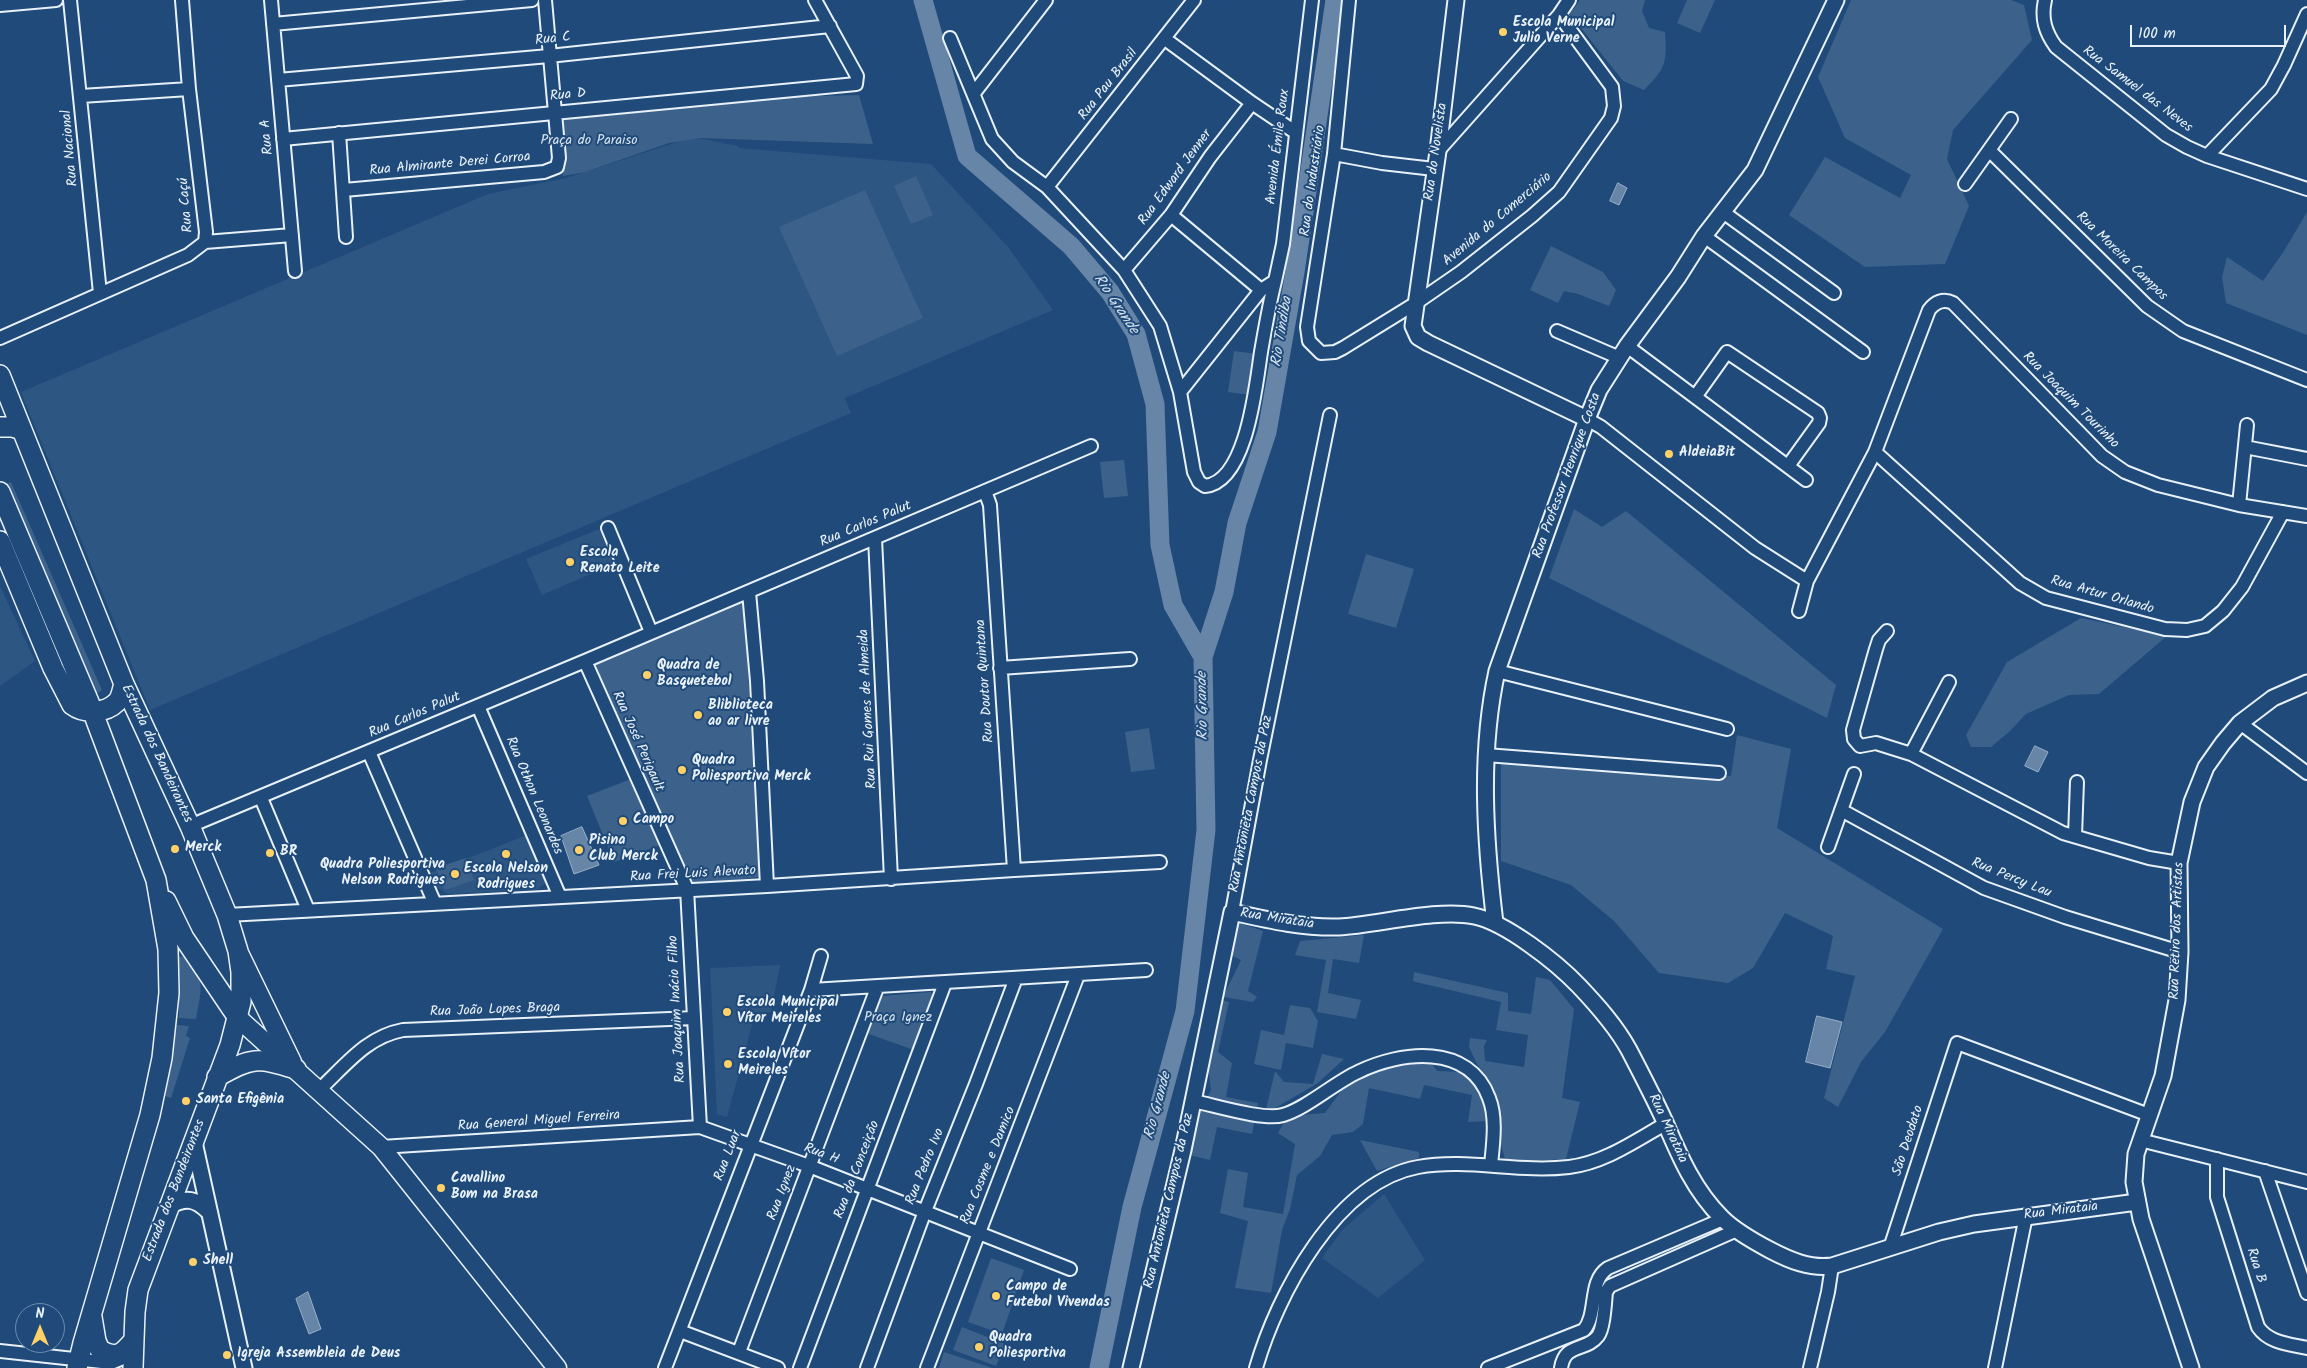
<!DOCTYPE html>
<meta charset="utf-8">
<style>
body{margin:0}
#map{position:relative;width:2307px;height:1368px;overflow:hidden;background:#1f4a7a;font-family:Kalam,sans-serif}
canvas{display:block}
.north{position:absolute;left:15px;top:1303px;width:50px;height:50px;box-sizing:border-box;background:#1f4a7a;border:1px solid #6f8dac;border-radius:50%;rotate:0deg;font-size:14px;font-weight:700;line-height:20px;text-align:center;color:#e8f1f8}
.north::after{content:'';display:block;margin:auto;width:18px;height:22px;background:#ffd166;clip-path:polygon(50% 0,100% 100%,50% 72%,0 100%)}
.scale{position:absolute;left:2130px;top:25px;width:156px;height:22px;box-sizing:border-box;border:2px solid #e8f1f8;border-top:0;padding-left:6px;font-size:15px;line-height:18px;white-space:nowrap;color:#e8f1f8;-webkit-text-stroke:4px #1f4a7a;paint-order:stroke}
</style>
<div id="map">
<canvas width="2307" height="1368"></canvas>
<div class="north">N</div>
<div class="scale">100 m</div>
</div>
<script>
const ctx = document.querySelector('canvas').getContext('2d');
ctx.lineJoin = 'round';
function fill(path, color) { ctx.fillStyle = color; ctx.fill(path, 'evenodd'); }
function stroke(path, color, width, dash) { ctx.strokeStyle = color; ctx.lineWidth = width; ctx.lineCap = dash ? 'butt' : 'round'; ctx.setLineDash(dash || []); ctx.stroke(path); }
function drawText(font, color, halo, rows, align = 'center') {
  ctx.font = font + ' Kalam,sans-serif'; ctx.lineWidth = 4; ctx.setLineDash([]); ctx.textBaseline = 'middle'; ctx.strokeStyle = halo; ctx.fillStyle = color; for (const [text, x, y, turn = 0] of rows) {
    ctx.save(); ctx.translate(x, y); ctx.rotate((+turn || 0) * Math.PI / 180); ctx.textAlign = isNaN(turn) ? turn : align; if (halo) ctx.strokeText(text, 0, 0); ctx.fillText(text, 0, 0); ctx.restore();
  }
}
fill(new Path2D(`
 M693 137 738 146 739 148 931 164 1008 247 1053 310 845 398 851 413 150 710 21 392 488 194 566 178Z
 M599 529 614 564 542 595 526 559Z
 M0 586 35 661 0 686Z
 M527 835 546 883 536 890 448 894 434 886 430 873Z
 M780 965 771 1012 755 1014 727 1117 717 1114 710 968Z
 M1384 1194 1425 1260 1378 1298 1322 1258 1343 1229Z`), '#2e5683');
fill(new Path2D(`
 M1580 0H1645L1642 11 1649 28 1665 32C1667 63 1666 68 1644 90L1623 81 1570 14Z
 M1687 0H1715L1700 33 1677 23Z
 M1851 0H2011L2024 5 2032 40 1953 130 1947 159 1969 206 1945 264 1865 267 1789 215 1825 157 1900 198 1911 175 1845 138 1818 77Z
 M859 95 873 144 700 138 669 143 585 172 563 176 560 118 784 97Z
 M916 176 933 215 911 224 894 186Z
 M865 190 923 318 837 356 779 227Z
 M2307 212V335L2226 303 2222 277 2227 257 2263 281 2284 251Z
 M1551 246 1603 272 1616 290 1609 306 1578 294 1564 291 1558 303 1530 290Z
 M1234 351 1257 354 1251 395 1228 392Z
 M1124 460 1128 496 1104 498 1100 462Z
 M11 482 102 690 95 695 4 485Z
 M1574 509 1602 527 1626 511 1836 685 1827 718 1549 578Z
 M1366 554 1414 569 1396 628 1348 614Z
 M744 595 759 877 682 885 587 662Z
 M2081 618 2167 636 2099 694 2069 695 2026 714 2010 731 1991 747H1971L1966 735 2007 662Z
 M1149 728 1155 769 1131 772 1125 732Z
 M1737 735 1791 749 1777 828 1943 929 1885 1032 1861 1062 1838 1107 1824 1098 1855 976 1826 969 1833 936 1785 913 1753 968 1728 983 1659 973 1614 921 1571 885 1501 861V759L1731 776Z
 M631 779 660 845 614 862 587 796Z
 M466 858 474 880 445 890 436 868Z
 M1237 922 1263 931 1248 991 1257 997 1253 1002 1223 997 1241 960 1231 955Z
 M1364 935 1359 963 1333 959 1328 993 1361 1000 1356 1019 1317 1012 1326 960 1295 955 1300 941Z
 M187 956C205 985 202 986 196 1019L179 1018V957Z
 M1414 972 1508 993V1011L1531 1014 1536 977 1550 980 1574 1009 1562 1098 1580 1102 1566 1159 1532 1161 1505 1159 1499 1138 1491 1085 1476 1062 1469 1047 1470 1038 1487 1040 1484 1046 1485 1061 1524 1067 1528 1035 1496 1030 1501 1002 1416 982 1413 981Z
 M931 992 934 999 914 1050 866 1033 882 996Z
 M1221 1000 1229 1002 1218 1052 1232 1063 1226 1097 1258 1103 1252 1134 1217 1127 1210 1160 1189 1155 1197 1117 1211 1090 1208 1065Z
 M1290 1005 1310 1008 1318 1021 1313 1048 1286 1043 1281 1070 1254 1064 1261 1030 1284 1035Z
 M177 1025 189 1026 186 1036 190 1038 171 1098 165 1096Z
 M1322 1054 1344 1059 1318 1083 1265 1114 1275 1071 1284 1082 1313 1084Z
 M1430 1061 1437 1071 1462 1072 1479 1081 1491 1121 1468 1122 1472 1095 1424 1085 1420 1099 1369 1088 1363 1124 1353 1132 1332 1135 1320 1156 1297 1175 1290 1209 1282 1230 1271 1293 1235 1288 1248 1221 1220 1213 1228 1169 1248 1173 1243 1207 1283 1214 1295 1144 1278 1133 1288 1116 1325 1113 1344 1087 1365 1073Z
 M1360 1140 1419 1152V1158L1377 1171Z
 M991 1258 1024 1270 1002 1334 968 1322Z
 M962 1327 1005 1344 996 1366 953 1350Z
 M944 1352 992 1368H939Z`), '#3c628c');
const water = new Path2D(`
 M1618 183 1627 188 1619 205 1610 201Z
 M2035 746 2048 752 2038 772 2025 766Z
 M582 827 599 865 574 874 561 836Z
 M1817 1016 1842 1022 1830 1068 1806 1062Z
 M308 1292 321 1329 309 1334 296 1299Z`);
fill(water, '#6685a7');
stroke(water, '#9ab0c7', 1);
stroke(new Path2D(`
 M923 0 967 156 1071 246 1110 292 1136 334 1155 404 1160 545 1173 605 1203 657 1206 830 1185 1011 1132 1207 1099 1368
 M1203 657 1224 592 1237 523 1267 432 1295 272 1335 0`), '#6685a7', 19);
const minor = new Path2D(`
 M70 0 100 293
 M271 0 295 271
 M1349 0 1334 154 1307 327 1309 341 1321 353 1335 352 1343 348 1416 303 1461 272 1532 216 1559 192 1611 118 1614 106 1612 87 1559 15
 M2045 0C2041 18 2045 32 2056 47L2166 135 2187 147 2207 156 2307 189
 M0 5 56 0
 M273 24 532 0
 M950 38 992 139 1013 162 1047 187 1124 270 1160 326 1180 392 1194 472 1199 482 1205 486C1247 482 1256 384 1261 352 1265 329 1269 305 1275 281
 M1165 39 1252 103 1295 132
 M278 80 549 56 830 26
 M974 93 1046 0
 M81 96 189 89
 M339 133 346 237
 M283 139 856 84 857 76 815 0
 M1989 150 2147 306 2183 331 2307 380
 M1438 151 1559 15 1569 0
 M1334 154 1382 163 1434 169
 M2207 156 2271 89 2284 65 2307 14
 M1965 184 2011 119
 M1047 187 1194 0
 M344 190 544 172 557 167 559 158 545 0
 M1723 212 1834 293
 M1171 215 1261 290 1180 392
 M1704 236 1863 352
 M205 242 292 235
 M1124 270 1171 215 1210 157 1252 103
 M1261 290 1275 281 1283 244 1312 0
 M1557 331 1620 358
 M0 338 188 255 205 242 206 232 189 89 182 0
 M1627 346 1806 480
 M1695 397 1727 352 1818 413 1820 418 1819 423 1788 466
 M1587 419 1601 427 1755 548 1807 581
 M2245 447 2307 459
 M1875 452 2020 583 2046 598 2165 629 2187 630 2205 626 2223 611 2242 587 2283 512
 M985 491 990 505 1014 870
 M2239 505 2247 425
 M608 528 651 632
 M875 538 891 879
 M749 592 757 681 767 886
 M1799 611 1807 581 1875 452 1929 310C1935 302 1943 298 1953 303L2102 456 2125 472 2158 485 2239 505 2307 516
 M1887 631 1879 640 1876 649 1853 730 1854 739 1860 746 1876 743 1911 754 2063 833 2149 858 2179 863
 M585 661 687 889 700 1127
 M1000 668 1130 659
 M1497 671 1727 729
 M478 706 560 897
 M2240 723 2307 773
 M369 752 435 904
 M1911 754 1949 682
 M1486 755 1719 773
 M261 798 308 910
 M1841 810 1984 888 2065 917 2180 952
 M190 826 585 661 1091 446
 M2075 836 2077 782
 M1828 847 1854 774
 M1232 912 1260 760 1330 415
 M227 915 767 886 1014 870 1160 862
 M811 990 1146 970
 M319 1090C346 1065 366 1037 403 1030L694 1018
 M1193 1101C1214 1105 1264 1121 1283 1115 1307 1108 1334 1083 1358 1072 1401 1051 1469 1043 1489 1098 1497 1118 1493 1144 1491 1165
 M2140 1140 2307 1182
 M381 1147 700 1127 809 1166 1070 1269
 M2217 1159V1197L2258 1327C2269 1343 2289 1344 2307 1348
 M2265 1171 2307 1293
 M1890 1248 1957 1043 2149 1115
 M680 1331 778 1368
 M0 1351 111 1363 123 1358
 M739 1352 877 988
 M665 1368 811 990 821 956
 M800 1368 945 983
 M867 1368 925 1211 976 1084 1016 978
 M927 1368 1078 975
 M1256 1368C1277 1295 1336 1182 1418 1167 1468 1158 1518 1173 1569 1167 1604 1163 1635 1141 1665 1124
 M1488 1368 1584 1330C1598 1313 1588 1281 1608 1268L1723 1219
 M1561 1368C1565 1342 1586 1352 1598 1336 1604 1328 1605 1302 1606 1292L1610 1286 1737 1230
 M1810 1368 1828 1292 1832 1266
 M1995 1368 2026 1216`);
const tertiary = new Path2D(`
 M1456 0 1438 151 1413 326 1418 337 1428 343 1587 419
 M1495 923C1485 840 1479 753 1497 671L1587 419 1599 390 1627 346 1678 277 1704 236 1755 170 1836 0
 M194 1142 244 1368
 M171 1205C186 1197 196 1199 208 1211
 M1131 1368 1183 1150 1232 912C1268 920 1302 928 1339 927 1377 925 1438 908 1474 916 1505 922 1556 962 1579 986 1597 1005 1616 1026 1629 1050 1641 1073 1654 1098 1665 1122 1680 1157 1694 1190 1722 1218 1735 1231 1753 1241 1770 1250 1789 1260 1810 1269 1832 1266L1939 1232 1974 1224 2137 1202
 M2191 1368 2141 1219 2134 1182 2136 1154 2163 1076 2177 1000 2180 952 2179 863 2192 802 2206 767 2223 743 2240 723 2273 698 2307 683`);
const secondary = new Path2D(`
 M240 955 292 1062
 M238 1018 381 1147 557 1368`);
const primary = new Path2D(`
 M0 375 124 684 190 826 227 915 238 951 241 972V1002L230 1045 138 1290 135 1312 133 1368
 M0 427H12L22 430
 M0 492 89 702 156 880 168 949 169 993 162 1058 150 1115 83 1343 77 1368
 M0 541 53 668 72 705C84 714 105 714 117 702 121 698 122 690 124 684
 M166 901 184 938 238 1018
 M217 1077C252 1057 257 1057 296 1069
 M92 1317 96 1341 100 1350C118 1359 122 1354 134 1340`);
stroke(minor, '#e8f1f8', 16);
stroke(tertiary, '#e8f1f8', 19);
stroke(secondary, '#e8f1f8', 21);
stroke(primary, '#e8f1f8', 22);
stroke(minor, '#1f4a7a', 12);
stroke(tertiary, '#1f4a7a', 15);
stroke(secondary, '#1f4a7a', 18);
stroke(primary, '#1f4a7a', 19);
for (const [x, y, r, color] of [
 [1503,32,5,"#ffd166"],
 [1669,454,5,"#ffd166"],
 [570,562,5,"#ffd166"],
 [647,675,5,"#ffd166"],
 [698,715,5,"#ffd166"],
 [682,770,5,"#ffd166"],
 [623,821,5,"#ffd166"],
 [175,849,5,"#ffd166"],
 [579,850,5,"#ffd166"],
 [270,853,5,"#ffd166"],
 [506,854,5,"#ffd166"],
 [455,874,5,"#ffd166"],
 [727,1012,5,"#ffd166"],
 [728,1064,5,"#ffd166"],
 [186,1101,5,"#ffd166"],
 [441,1188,5,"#ffd166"],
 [193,1262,5,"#ffd166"],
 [996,1296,5,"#ffd166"],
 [979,1347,5,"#ffd166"],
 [227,1355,5,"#ffd166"]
]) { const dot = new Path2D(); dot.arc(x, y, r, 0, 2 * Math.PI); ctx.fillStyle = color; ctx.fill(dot); stroke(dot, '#1f4a7a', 2); }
drawText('bold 14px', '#e8f1f8', '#1f4a7a', [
 ["Escola Municipal",1513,24],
 ["Julio Verne",1513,40],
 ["AldeiaBit",1679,454],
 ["Escola",580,554],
 ["Renato Leite",580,570],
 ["Quadra de",657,667],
 ["Basquetebol",657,683],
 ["Bliblioteca",708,707],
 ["ao ar livre",708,723],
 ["Quadra",692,762],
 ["Poliesportiva Merck",692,778],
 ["Campo",633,821],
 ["Pisina",589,842],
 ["Club Merck",589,858],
 ["Merck",185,849],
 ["BR",280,853],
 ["Quadra Poliesportiva",445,866,"right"],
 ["Nelson Rodrigues",445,882,"right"],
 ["Escola Nelson",506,870,"center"],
 ["Rodrigues",506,886,"center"],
 ["Escola Municipal",737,1004],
 ["Vítor Meireles",737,1020],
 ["Escola Vítor",738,1056],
 ["Meireles",738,1072],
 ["Santa Efigênia",196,1101],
 ["Cavallino",451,1180],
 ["Bom na Brasa",451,1196],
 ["Shell",203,1262],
 ["Campo de",1006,1288],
 ["Futebol Vivendas",1006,1304],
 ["Quadra",989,1339],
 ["Poliesportiva",989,1355],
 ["Igreja Assembleia de Deus",237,1355]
], 'left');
drawText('14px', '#e8f1f8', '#1f4a7a', [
 ["Rua C",553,40,-6],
 ["Rua Pau Brasil",1109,85,-52],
 ["Rua Samuel das Neves",2137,90,37],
 ["Rua D",568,96,-5],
 ["Rua A",268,137,-95],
 ["Avenida Émile Roux",1279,147,-83],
 ["Rua Nacional",71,148,-95],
 ["Rua do Novelista",1437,152,-82],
 ["Rua Almirante Derei Corroa",450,165,-5],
 ["Rua Edward Jenner",1176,178,-54],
 ["Rua do Industriário",1314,181,-82],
 ["Rua Caçú",187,205,-95],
 ["Avenida do Comerciário",1498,220,-40],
 ["Rua Moreira Campos",2121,257,44],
 ["Rua Joaquim Tourinho",2070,401,45],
 ["Rua Professor Henrique Costa",1568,476,-70],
 ["Rua Carlos Palut",866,525,-23],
 ["Rua Artur Orlando",2102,596,16],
 ["Rua Doutor Quintana",986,681,-94],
 ["Rua Rui Gomes de Almeida",869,709,-93],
 ["Rua Carlos Palut",415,716,-23],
 ["Rua José Perigault",637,742,66],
 ["Estrada dos Bandeirantes",156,754,65],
 ["Rua Othon Leonardes",533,796,67],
 ["Rua Antonieta Campos da Paz",1252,804,-79],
 ["Rua Frei Luis Alevato",693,875,-3],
 ["Rua Percy Lau",2011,879,22],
 ["Rua Mirataia",1277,920,9],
 ["Rua Retiro dos Artistas",2178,931,-88],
 ["Rua Joaquim Inácio Filho",678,1009,-93],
 ["Rua João Lopes Braga",495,1011,-2],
 ["Rua General Miguel Ferreira",539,1122,-4],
 ["Rua Mirataia",1667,1129,65],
 ["São Deodato",1909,1141,-72],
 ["Rua H",821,1155,21],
 ["Rua Luar",729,1156,-69],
 ["Rua Cosme e Damico",989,1166,-68],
 ["Rua Pedro Ivo",926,1167,-68],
 ["Rua da Conceição",858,1170,-69],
 ["Estrada dos Bandeirantes",175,1191,-69],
 ["Rua Ignez",783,1193,-69],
 ["Rua Antonieta Campos da Paz",1170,1201,-77],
 ["Rua Mirataia",2061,1212,-7],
 ["Rua B",2255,1266,72]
]);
drawText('14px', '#d7e3ed', '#1f4a7a', [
 ["Praça do Paraiso",589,142],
 ["Praça Ignez",898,1019]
]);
drawText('italic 15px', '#d4e1ec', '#1f4a7a', [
 ["Rio Grande",1115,305,56],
 ["Rio Tindiba",1283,332,-81],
 ["Rio Grande",1204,706,-91],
 ["Rio Grande",1159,1106,-75]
]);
</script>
